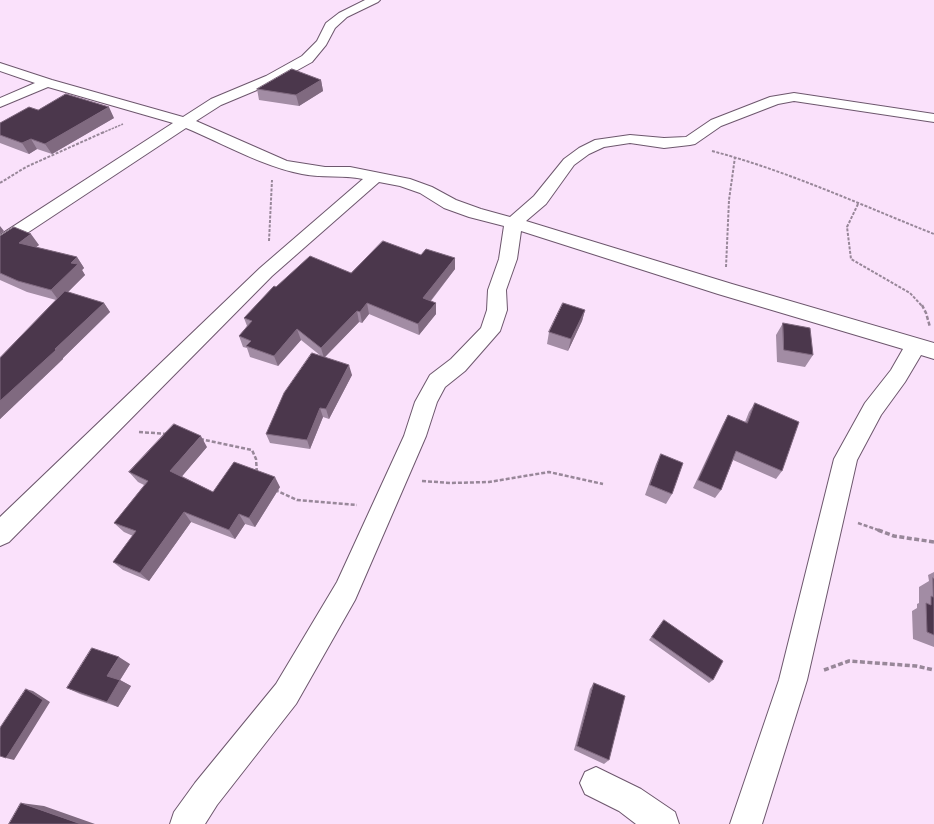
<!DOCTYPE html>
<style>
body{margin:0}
canvas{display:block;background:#fae1fb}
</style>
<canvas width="934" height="824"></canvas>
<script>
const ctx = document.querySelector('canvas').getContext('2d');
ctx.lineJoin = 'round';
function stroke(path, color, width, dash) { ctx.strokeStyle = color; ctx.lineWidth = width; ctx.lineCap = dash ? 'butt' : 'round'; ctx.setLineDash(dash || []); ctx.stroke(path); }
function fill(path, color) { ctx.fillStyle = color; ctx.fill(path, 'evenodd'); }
const street = new Path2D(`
 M365 0H380L378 2 347 17 335 28 326 45 312 62 276 82 221 105 196 121 287 161 325 167H350L410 179 432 187 456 200 481 209 510 217 534 196 564 159 579 148 595 140 630 135 664 138 686 137 711 120 770 97 794 93 934 114V122L794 101 778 104 721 126 695 144 690 145 664 148 630 143 604 147 589 154 574 165 546 204 526 221 732 284 934 343V359L921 355 905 382 881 415 857 460 807 680 762 824H730L779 680 834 459 865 403 891 370 903 349 718 294 521 231 517 259 506 290 507 310 500 331 465 371 445 387 437 402 426 436 355 600 296 704 217 805 205 824H170L174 812 195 783 276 684 337 582 404 436 415 402 430 375 451 359 481 328 487 310 488 290 499 259 504 226 469 217 444 208 420 193 400 186 379 182 272 276 9 542 0 546V517L260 268 363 179C343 175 323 178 302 174 262 166 224 144 186 128L6 247 0 249V235L173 123 48 87 0 107V98L35 83 0 71V63L52 80 183 117 211 99 266 76 302 56 317 41 326 23 339 13Z
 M596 767 641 789 675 812 679 824H636L619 811 585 794 580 783 585 772Z`);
stroke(street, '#6d576d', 2);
stroke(new Path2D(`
 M102 133 123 124`), '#988799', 1.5, [2.5, 1]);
stroke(new Path2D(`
 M712 151C788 171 861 205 934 234
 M0 183 26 167 104 132
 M858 204 847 227 851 259 910 293 922 306
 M269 241 272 180
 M726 267 729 200 735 157`), '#988799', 2, [3, 1.5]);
stroke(new Path2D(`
 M922 305 926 313 930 327
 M139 432 168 434
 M200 439 252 450 256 459 257 474
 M422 481 451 483 489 482 549 472 603 484
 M275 490 297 500 357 505
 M858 523 881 531`), '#988799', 2.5, [4, 2]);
stroke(new Path2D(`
 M878 530 894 536 934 542
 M824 670 849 661 916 666 934 670`), '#988799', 3.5, [5, 2.5]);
fill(street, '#fff');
fill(new Path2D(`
 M321 80 323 91 299 106 259 100 257 89Z
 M38 110 114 118 52 154 37 149 29 154 0 143V123Z
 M0 236 39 245 36 247 77 257 84 268 82 270 85 275 68 292 104 303 110 312 63 358V359L0 419V358L56 300 27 292 0 280Z
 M455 269 431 301 436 314 419 335 369 314 362 323 359 322 325 357 352 375 329 419 323 417 310 449 270 443 266 434 321 356 301 340 278 366 250 357 247 348 243 347 239 336 247 326 244 318 276 287 351 273Z
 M585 310 582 321 568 351 547 344 549 332Z
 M783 323 813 355 805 367 777 362 776 335Z
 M755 403 782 471 776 479 733 460 721 490 715 498 693 488 723 424 728 415 745 422 749 412Z
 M207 447 182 476 213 492 280 487 255 527 245 524 235 539 191 522 149 581 123 570 113 562 133 536 124 532 114 523 144 485 138 482 129 472Z
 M661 454 672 494 666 504 645 495 656 464Z
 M934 572V647L913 639 912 611 917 608V604L919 603V587L929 581 928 575Z
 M664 620 713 680 709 683 649 640Z
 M130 664 120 680 131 686 118 707 80 694 67 688Z
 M594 683 609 760 604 764 574 750 590 689Z`), '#a28ca4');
fill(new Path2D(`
 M321 80 323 91 299 106 296 95Z
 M109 107 114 118 52 154 45 144Z
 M31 139 37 149 29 154 22 143Z
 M0 226 4 231 0 234Z
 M31 234 39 245 27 254 19 243Z
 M77 257 84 268 82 270 85 275 59 301 51 290 71 263Z
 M455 258V269L424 309 423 298Z
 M104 303 110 312 63 358V359L0 419V401Z
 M367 303 369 314 362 323 360 312Z
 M436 303V314L419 335 418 324Z
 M585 310 582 321 568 351 571 339Z
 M357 311 359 322 324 358 321 348Z
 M297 329 301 340 278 366 274 356Z
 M349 365 352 375 329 419 326 409Z
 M320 408 323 417 310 449 307 440Z
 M201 436 207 447 178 481 170 471Z
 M275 477 280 487 255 527 249 518Z
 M184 512 191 522 149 581 140 573Z
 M239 514 245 524 235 539 229 530Z
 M119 657 130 664 120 680 131 686 118 707 107 702V676Z
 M26 689 33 691 50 702 14 760 6 758Z
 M21 803 44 806 95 824H81Z`), '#806a80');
const building = new Path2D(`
 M292 69 321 80 296 95 257 89Z
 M66 94 109 107 45 144 31 139 22 143 0 135V123L29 107 38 110Z
 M14 227 31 234 19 243 77 257 71 263 78 264 51 290 18 281 0 273V236Z
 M383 241 421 255 426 249 455 258 423 298 436 303 418 324 367 303 360 312 357 311 321 348 297 329 274 356 246 346 251 341 239 336 252 321 244 318 274 286 276 287 310 256 351 273Z
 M65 291 104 303 55 349 56 350 0 401V358Z
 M563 303 585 310 571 339 549 332Z
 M783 323 810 328 813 355 784 350Z
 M312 353 349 365 326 409 320 408 307 440 266 434 284 393Z
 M755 403 799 422 782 471 736 451 721 490 698 480 728 415 747 423Z
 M174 424 201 436 170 471 213 492 234 462 275 477 249 518 239 514 229 530 184 512 140 573 113 562 136 531 114 523 148 481 129 472Z
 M661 454 683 463 672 494 650 485Z
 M933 578 934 579V635L927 632 926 603 931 605V596L933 597Z
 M664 620 723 661 713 680 652 637Z
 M92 648 119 657 107 676 120 680 107 702 67 688Z
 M594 683 625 696 609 760 577 746Z
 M26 689 43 700 6 758 0 756V728Z
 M21 803 81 824H9Z`);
fill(building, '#4b374c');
stroke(building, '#806a80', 1);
</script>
